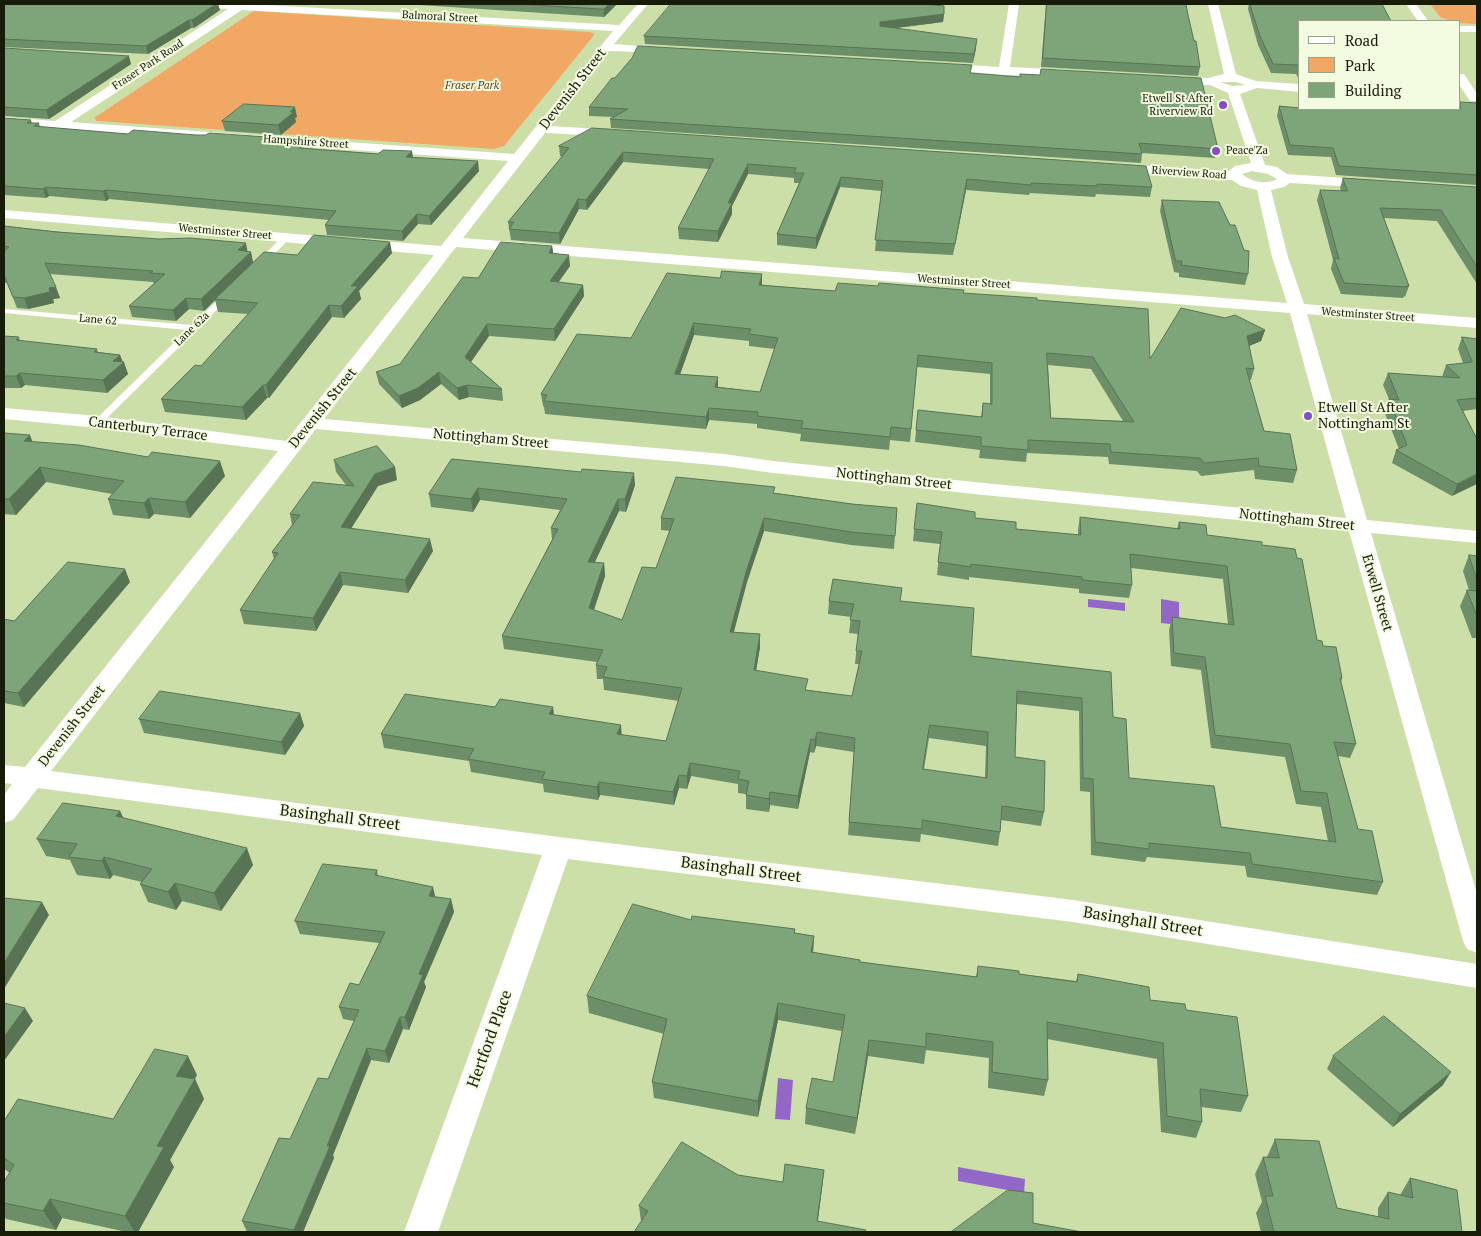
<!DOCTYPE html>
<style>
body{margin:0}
#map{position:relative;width:1481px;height:1236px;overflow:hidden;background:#cddfa8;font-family:"PT Serif",serif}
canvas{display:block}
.frame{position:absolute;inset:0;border:5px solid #161c07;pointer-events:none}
.legend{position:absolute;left:1298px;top:20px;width:162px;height:90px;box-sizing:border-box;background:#f3fce0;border:1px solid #9ba289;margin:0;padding:6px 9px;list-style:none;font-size:15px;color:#161c07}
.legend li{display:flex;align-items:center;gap:10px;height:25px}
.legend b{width:25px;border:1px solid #9ba289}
</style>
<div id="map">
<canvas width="1481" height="1236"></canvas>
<div class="frame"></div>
<ul class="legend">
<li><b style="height:6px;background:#fff"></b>Road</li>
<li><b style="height:14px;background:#f0a864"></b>Park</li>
<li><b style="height:14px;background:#7ea57a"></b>Building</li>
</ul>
</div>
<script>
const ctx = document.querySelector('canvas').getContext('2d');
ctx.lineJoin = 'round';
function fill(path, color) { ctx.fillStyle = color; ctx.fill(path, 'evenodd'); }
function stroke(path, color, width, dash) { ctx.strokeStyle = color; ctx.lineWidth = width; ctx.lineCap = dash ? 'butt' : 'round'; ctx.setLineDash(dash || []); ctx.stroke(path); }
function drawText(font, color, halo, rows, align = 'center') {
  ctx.font = font + ' "PT Serif",serif'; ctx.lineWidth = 4; ctx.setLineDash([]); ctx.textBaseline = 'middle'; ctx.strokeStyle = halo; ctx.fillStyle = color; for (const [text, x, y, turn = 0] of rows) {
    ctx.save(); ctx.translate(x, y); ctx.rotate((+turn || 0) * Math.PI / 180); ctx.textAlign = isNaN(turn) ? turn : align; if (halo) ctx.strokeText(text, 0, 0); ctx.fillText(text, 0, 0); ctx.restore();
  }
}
fill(new Path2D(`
 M1430 4H1477V24L1460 23 1441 18Z
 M254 11 589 32 595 34 504 146 494 149 97 121 94 118Z`), '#f0a864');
fill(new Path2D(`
 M1088 599 1125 603V611L1088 607Z
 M1161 599 1179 602V625L1161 623Z
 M778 1078 793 1080 790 1120 775 1119Z
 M958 1167 1025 1179 1024 1193 958 1181Z`), '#9267c7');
fill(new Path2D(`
 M284 235 291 237 263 266H257V262Z
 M224 294 231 296 101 424 98 425 93 422 95 420 187 330 4 313V309L192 325Z`), '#fff');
fill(new Path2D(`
 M192 4H248L619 25 638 4H648L614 44 665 48 671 51 669 53 609 51 550 126 617 130 623 134 622 137 545 133 463 238 1287 303 1272 257 1257 190 1241 186 1232 180 1118 172 1111 168 1118 164 1229 171 1235 166 1251 163 1228 93 1210 85 1171 84 1165 80 1171 76 1208 78 1224 74 1208 4H1218L1236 74 1256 81 1300 84V92L1257 88 1240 94 1265 165 1277 167 1287 174 1373 180 1380 184 1373 188 1290 183 1284 187 1271 190 1288 257 1304 304 1477 318V328L1307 314 1367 520 1477 531V543L1371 533 1477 894V953L1467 949 1463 941 1349 531 984 495 773 473 724 466 316 429 51 771 559 837 1073 900 1477 964V988L1073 922 568 859 438 1232H404L542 855 38 788 13 820 4 823V795L12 784 4 783V765L25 767 278 451 98 428 4 419V408L98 416 286 441 434 255 4 218V210L441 246 508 161 4 125V117L55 121 228 9 197 7ZM242 10 613 31 514 154 71 122ZM1220 82H1236L1246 85 1232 86ZM1252 171 1268 174 1277 179C1265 185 1252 182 1242 174ZM456 247 1290 313 1346 518 984 483 773 461 724 454 324 419Z
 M1009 4H1019L1010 67 1070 70 1074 71 1076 74 1074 77 1004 75 938 69 936 67 942 63 999 67Z
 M1406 4H1416L1428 21H1418Z
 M1460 26H1477V32H1460Z
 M1460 74H1464L1477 94V101H1470L1460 86Z`), '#fff');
fill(new Path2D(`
 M4 4 220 10 194 28H191L148 54 4 47Z
 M404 4H617L604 17Z
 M1046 4H1186L1188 15 1200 67 1198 76 1041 67Z
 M1249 4H1382L1300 21V81L1296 74 1271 73 1258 45 1248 9Z
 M944 14 943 22 896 28 976 48 973 63 645 44 644 36Z
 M4 48 131 64 49 119 4 116Z
 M971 74 1020 77V74L1218 149 1215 158 1142 153 1141 163 611 128 610 119 613 117 589 116V107Z
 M1477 103V185L1336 175 1331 157 1288 155 1277 116 1279 106 1300 109H1460Z
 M297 117 295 118 296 122 281 135 225 131 222 121Z
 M4 118 31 120 32 123H39L40 127 128 134 268 142 304 148 378 154 412 151 413 158 479 171 431 225 418 224 403 241 327 235 325 225 329 220 109 199 106 201 49 196 46 198 4 195Z
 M559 146 1152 187 1150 197 1096 194 1095 197 1030 193 1029 195 966 190 953 255 875 251 881 191 840 187 816 249 777 245V234L799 183H794V178L748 174 732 206V214L718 242 679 239 678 228 709 169 623 162 587 210 579 209 560 244 511 240 508 222 562 157 560 156Z
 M1343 178 1477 187V284L1437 221 1384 218 1409 286 1405 297 1404 296 1403 298 1341 294 1331 269 1333 260 1317 200 1320 190 1341 191 1340 188Z
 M1162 200 1248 274 1245 285 1179 277V273L1174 272 1160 211Z
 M4 226 251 252 253 262 297 255 392 253 359 291 361 299 344 318 332 317 269 398H267L246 420 165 412 161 399 201 366 248 314 218 312 215 300 204 311 189 309 176 321 132 317 129 306 154 284 153 282 50 274 60 298 53 299 54 303 28 309 17 308 7 283H4Z
 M552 246 553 253 570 266 558 282 583 285 584 296 555 341 489 336 471 362 502 389 503 401 469 397 459 400 441 384 420 400 402 408 379 384 376 372 400 364 478 278Z
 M762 285 835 291 878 286 963 293 1037 300 1150 359 1265 330 1261 341 1249 346 1254 369 1251 380H1249L1264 431 1297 470 1293 483 1255 479 1254 470 1201 476 1197 471 1109 464 1108 457 1027 453 1026 462 979 458 980 450 915 442 918 410 981 417 983 403 990 404V374L917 367 910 442 890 440 889 450 800 441 801 434 757 428V424L709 420 706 429 545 414 544 407 543 406 541 394 631 338ZM694 335 749 341V346L775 349 760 392 718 387V377L680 374ZM1048 365 1091 369 1123 421 1051 418Z
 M4 336 19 337 20 341 97 349 98 352 120 355 128 374 107 393 25 385 21 388H4Z
 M1462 337 1477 339V409L1463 411 1476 437H1477L1452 496 1392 463 1396 450 1399 449 1384 411 1389 399 1383 385 1388 373 1442 377 1446 365 1463 363 1458 349Z
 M4 433 33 442 225 476 190 518 154 514 149 519 113 515 108 499 112 494 46 482 16 515 4 514Z
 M452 459 635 485 626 512 619 511 595 562 604 563 605 576 594 610 622 620 656 568 670 531 661 530V518L775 493 852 504 897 508 894 549 851 545 764 531 747 582 734 632 760 634V647L756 671 807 690 852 696 859 664H855L858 634 849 633 851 617 828 614 829 601H901L971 656 1111 672 1113 717 1129 778 1221 827 1328 841 1321 807 1296 804 1285 757 1211 748 1201 670 1171 666 1169 630 1172 617 1228 624 1223 579 1131 568 1132 585 1129 598 1079 593V589L969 577V580L937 575 940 544 913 541 917 503 1016 529 1078 535V530L1080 517 1177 529 1179 522 1207 535 1262 545 1317 640 1323 646 1342 678 1341 682 1356 744 1350 758 1338 756 1358 829 1383 882 1377 895 1247 877 1245 866 1147 857 1145 862 1091 855 1090 792 1080 791 1079 711 1017 704 1015 757 1044 812 1041 826 1001 820 1000 832 998 846 921 834 920 842 848 835 854 752 816 746 814 753 810 752 798 809 770 805 769 812 746 809V794L738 793V784L691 776 687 789 679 788 674 805 600 795 598 800 544 792 543 784 471 772 469 761 384 748 381 734 495 707H553L554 715 621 725V735L666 741 679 701 604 690 603 679H597L596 665 597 662 504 649 502 636 552 540 551 528 560 510 480 500 473 512 431 507 429 494ZM929 738 986 746 985 778 924 769Z
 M334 460 397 480 378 486 351 528 433 551 408 593 343 585 316 631 244 624 240 610 274 559 272 552 292 525 290 514 346 485 336 472Z
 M1469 555 1477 556V638H1472L1460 606 1467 590H1469L1463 571Z
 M130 582 24 707 4 703V619L14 621Z
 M300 713 304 726 285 755 144 733 139 719Z
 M120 811 123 818 253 865 221 911 182 901 176 910 148 902 140 884 142 882 113 875 110 879 77 875 70 860 46 856 37 839Z
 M377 870 378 876 436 897 451 899 454 912 424 982 426 987 409 1030 403 1029 389 1063 371 1060 333 1155 334 1158 303 1232H247L242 1221 290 1139 328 1079 354 1021 343 1019 339 1007 359 985 379 943 300 934 295 921Z
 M691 920 795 929V933L814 936 813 952 860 962 976 977 978 966 1019 974 1076 981 1078 974 1150 1000 1186 1010 1248 1096 1241 1112 1201 1107 1202 1122 1196 1138 1161 1132 1157 1059 1047 1039 1048 1080 1044 1096 988 1088 989 1058 926 1050 924 1064 868 1056 855 1134 805 1124 806 1108 833 1082 842 1031 778 1020 758 1117 654 1098 652 1082 664 1034 589 1013 587 996Z
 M1333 1056 1443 1085 1393 1127 1327 1069Z
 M197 1075 195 1079 204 1099 170 1160 174 1167 138 1232H127L62 1218 56 1230 6 1219 4 1216V1182L10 1173 4 1169V1121L113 1119Z
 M1275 1139 1337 1208 1378 1217V1208L1388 1192 1400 1195 1410 1178 1462 1232H1261L1256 1213 1262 1202 1255 1174 1263 1157H1267Z
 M824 1170 822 1188 818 1221H641L639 1206 738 1175 783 1182Z`), '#6c8e69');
fill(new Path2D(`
 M216 4H218L220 10 194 28 192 20Z
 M609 4H617L604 17V9Z
 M944 14 943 22 879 30 880 22Z
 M189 20 191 28 148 54 146 46Z
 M977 39 976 48 973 63 974 54Z
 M129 56 131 64 49 119 46 110Z
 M295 107 297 117 295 118 296 122 281 135 278 125 290 112Z
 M267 137 269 146 261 142Z
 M412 151 413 161 406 157Z
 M623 152V162L587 210 586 200Z
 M478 161 479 171 431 225 429 216Z
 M748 164V174L732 206V214L718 242V231L728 203Z
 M841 177 840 187 816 249V238Z
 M967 179 966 190 953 255 955 244Z
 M46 187 49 196 46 198 43 189Z
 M106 190 109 199 106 201 103 191Z
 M578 199 579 209 560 244 559 233Z
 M417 214 418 224 403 241 402 231Z
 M390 242 392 253 359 291 361 299 344 318 341 306 351 286Z
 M246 243 248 254 251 252 253 263 204 311 201 299 238 250Z
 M552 246 554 257 549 253Z
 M569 255 570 266 551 293 550 281Z
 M762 274V285H759Z
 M583 285 584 296 555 341 554 329Z
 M56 287 60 298 53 299 54 303 28 309 24 298 49 288Z
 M186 298 189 309 176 321 173 310Z
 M329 305 332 317 269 398 266 385Z
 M694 323V335L676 386 675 374Z
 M487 324 489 336 466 369 465 357Z
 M1265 330 1261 341 1244 348 1247 336Z
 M120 355 123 363 124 362 128 374 107 393 103 380 113 361Z
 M439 372 441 384 420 400 402 408 399 396Z
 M20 373 25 385 21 388 16 376Z
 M718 377V389L715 387Z
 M263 385 267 398 246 420 242 407Z
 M467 385 469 397 459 400 457 388Z
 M709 408V420L706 429V417Z
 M30 435 36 451 24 441Z
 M220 461 225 476 190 518 185 502Z
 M40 467 46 482 16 515 9 499Z
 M395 467 397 480 378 486 344 540 341 527 375 474Z
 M634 473 635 485 626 512 625 499Z
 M1477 474V484L1452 496 1457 484Z
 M478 488 480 500 473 512 471 499Z
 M149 498 154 514 149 519 144 503Z
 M618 499 619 511 589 574 588 562Z
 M764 518V531L747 582 730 645V632L747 569Z
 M430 539 433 551 408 593 405 580Z
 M604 563 605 576 590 621 589 608Z
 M125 569 130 582 24 707 18 693Z
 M340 572 343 585 316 631 313 618Z
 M760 634V647L754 683V670Z
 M553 707 554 721 549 714Z
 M300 713 304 726 285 755 281 742Z
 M621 725 622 738 617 734Z
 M817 732 816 746 814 753 815 740Z
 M811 739 810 752 798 809V796Z
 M690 763 691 776 687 789V776Z
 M679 775V788L674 805 673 792Z
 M599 782 600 795 598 800 597 787Z
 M770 792V805L769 812V799Z
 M120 811 128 828 116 816Z
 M247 848 253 865 221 911 214 893Z
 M104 857 113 875 110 879 102 861Z
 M175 883 182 901 176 910 168 892Z
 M433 887 436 900 429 896Z
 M451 899 454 912 424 982 426 987 409 1030 405 1017 419 974Z
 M42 902 49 915 4 989V963Z
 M814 936 813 953 811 952Z
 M778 1003V1020L758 1117V1101Z
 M25 1008 33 1021 4 1061V1037Z
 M400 1017 403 1029 389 1063 385 1051Z
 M869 1040 868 1056 855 1134 857 1118Z
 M367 1048 371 1060 333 1155 334 1158 303 1232H296L294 1230 327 1146Z
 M188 1056 197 1075 185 1095 176 1076Z
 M1451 1072 1443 1085 1393 1127 1400 1114Z
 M195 1079 204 1099 170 1160 174 1167 138 1232H135L125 1216 157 1146Z
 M824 1170 822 1188 816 1232 817 1221Z
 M50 1199 62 1218 56 1230 43 1211Z`), '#587455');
const building = new Path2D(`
 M4 4H216L192 20H189L146 46 4 39Z
 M518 4H609L604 9Z
 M671 4H922L944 6V14L880 22V26L977 39 974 54 644 36Z
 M1047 4H1186L1188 15 1194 41H1196L1200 67 1043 58Z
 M1250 4H1382L1391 21H1300V68L1298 65 1273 64 1260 36Z
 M638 46 972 65 970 73 1020 77V74L1040 75 1041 69 1201 78 1218 149 1139 143 1142 154 610 119 628 109 589 107 612 78H615L632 58Z
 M4 48 129 56 46 110 4 107Z
 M1460 102 1477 103V175L1339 166 1333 148 1290 145 1279 106 1300 108V109H1460Z
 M244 104 295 107 290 112H294L278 125 222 121Z
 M4 118 31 120 27 123H39L34 126 128 134 133 130 196 135H206L209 133 267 137 261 142 303 145 299 148 378 154 383 150 412 151 406 157 478 161 429 216 417 214 402 231 325 225 336 211 106 190 103 191 46 187 43 189 4 186Z
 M592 128 1146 166 1152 187 1097 184V186L1031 183V185L967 179 955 244 875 240 883 181 841 177 816 238 777 234 804 173H794L796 168 748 164 728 203H732L718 231 678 228 714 159 623 152 586 200 578 199 559 233 509 229 514 222H508L569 148 559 146Z
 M1343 178 1477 187V267L1441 210 1380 208 1409 286H1406L1407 287 1344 283 1334 258 1339 259 1320 190 1347 191Z
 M1162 200 1219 202 1230 225H1235L1244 250 1249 251 1248 274 1181 265 1182 261H1176Z
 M4 226 57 232 159 239 190 238 246 243 238 250 251 252 201 299 186 298 173 310 129 306 165 274 150 273 153 271 45 263 56 287 49 288 50 292 24 298 13 297 4 275V251L9 247 4 246Z
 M314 235 390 242 351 286H358L341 306 329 305 266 385H263L242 407 161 399 195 365 201 366 258 303 215 299 264 252 297 255Z
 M501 242 552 246 549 253 569 255 550 281 583 285 554 329 487 324 465 357 502 389 467 385 457 388 439 372 418 388 399 396 376 372 400 364 463 277 478 278Z
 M722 271 762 274 759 285 835 291 838 283 878 286 879 283 964 290 963 293 1037 298V300L1148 309 1150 359 1181 308 1225 318 1235 315 1265 330 1247 336 1254 369 1246 368 1264 431 1290 434 1297 470 1259 466 1258 458 1204 463 1200 458 1111 452 1110 444 1028 440V450L981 446V437L916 430 918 410 982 417 983 403 992 404V363L918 355 911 429 891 427 890 437 801 428 803 421 757 416 758 412 709 408 706 417 544 401 547 395 541 394 577 334 631 338 667 273 720 278ZM694 323 751 329 749 334 778 338 760 392 715 387 718 377 675 374ZM1047 353 1093 357 1134 422 1051 418Z
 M4 336 19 337 16 340 97 349 94 352 120 355 113 361 124 362 103 380 20 373 16 376H4Z
 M1462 337 1477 339V398L1457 400 1476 437H1477V474L1457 484 1396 450 1407 445 1389 399 1399 400 1388 373 1460 378 1446 365 1472 362Z
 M4 433 30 435 24 441 79 445 148 457 152 452 220 461 185 502 149 498 144 503 108 499 124 481 40 467 9 499H4Z
 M377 446 395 467 375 474 341 527 430 539 405 580 340 572 313 618 240 610 278 553 272 552 300 515 290 514 313 482 354 486 334 460Z
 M452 459 581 472 582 469 634 473 625 499H618L588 562 604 563 589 608 622 620 642 567 656 568 674 519 661 518 676 477 775 487 773 493 852 504 897 508 895 536 851 532 764 518 747 569 730 632 760 634 754 670 808 679 805 690 852 696 862 651H856L860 621 850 620 854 604 829 601 833 579 902 588 900 601 974 608 971 656 1111 672 1113 717 1126 719 1129 778 1214 786 1221 827 1336 842 1327 793 1301 791 1290 744 1215 735 1205 657 1174 653 1172 617 1234 625 1227 566 1130 554 1132 585 1082 580V577L971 564V567L938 562 942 532 914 529 917 503 975 512V518L1016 522V529L1081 535 1080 517 1180 529 1179 522 1206 525 1207 535 1262 542V545L1295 549 1297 558 1302 559 1317 640 1322 641 1323 646 1336 647 1342 678H1340L1356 744 1334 742 1358 829 1372 831 1383 882 1252 864 1250 853 1149 843V849L1095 842 1093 779 1083 778 1082 698 1017 691 1015 757 1045 761 1044 812 1002 806 1000 832 922 820V829L849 822 855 738 817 732 815 740 811 739 798 796 770 792 769 799 746 795 749 781 738 779 740 771 690 763 687 776 679 775 673 792 599 782 597 787 542 779 545 772 468 759 474 749 381 734 405 694 495 707 500 699 553 707 549 714 621 725 617 734 666 741 682 688 603 677 607 667 596 665 603 650 502 636 558 529 551 528 567 499 478 488 471 499 429 494ZM930 725 988 732 987 778 923 769Z
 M1469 555 1477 556V580Z
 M68 562 125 569 18 693 4 691V619L14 621Z
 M1467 590 1477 591V616Z
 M160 691 300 713 281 742 139 719Z
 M63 803 120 811 116 816 247 848 214 893 175 883 168 892 140 884 152 869 104 857 102 861 69 857 77 844 37 839Z
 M323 864 377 870 375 875 433 887 429 896 451 899 419 974 423 975 405 1017H400L385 1051 367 1048 327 1146H330L294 1230 242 1221 279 1138 290 1139 318 1078 328 1079 359 1010 339 1007 350 983 359 985 385 932 295 921Z
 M4 898 42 902 4 963Z
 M633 904 691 920 692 916 795 929 794 933 814 936 811 952 860 960V962L977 977 978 966 1019 971V974L1077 982 1078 974 1149 987 1150 1000 1185 1004 1186 1010 1237 1017 1248 1096 1200 1089 1202 1122 1167 1116 1163 1043 1047 1022 1048 1080 992 1072 993 1042 926 1033V1047L869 1040 857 1118 806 1108 812 1078 833 1082 845 1015 778 1003 758 1101 652 1082 667 1019 587 996Z
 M4 1003 25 1008 4 1037Z
 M1384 1016 1451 1072 1400 1114 1333 1056Z
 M155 1049 188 1056 176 1076 195 1079 157 1146 164 1147 125 1216 50 1199 43 1211 4 1203V1182L14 1165 4 1158V1121L18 1099 113 1119Z
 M1275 1139 1319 1141 1337 1208 1389 1219 1388 1192 1413 1198 1410 1178 1457 1190 1462 1232H1274L1265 1196H1273L1263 1157 1279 1158Z
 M682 1142 738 1175 783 1182 785 1164 824 1170 817 1221 866 1230 865 1232H634L648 1211 639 1206Z
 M1008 1190 1033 1193V1223L1082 1232H951Z`);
fill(building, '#7ea57a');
stroke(building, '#587455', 1);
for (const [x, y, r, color] of [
 [1223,105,5,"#854cc3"],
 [1216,151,5,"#854cc3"],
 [1308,416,5,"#854cc3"]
]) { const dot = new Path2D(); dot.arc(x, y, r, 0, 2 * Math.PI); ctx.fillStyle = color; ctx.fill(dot); stroke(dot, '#f3fce0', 2); }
drawText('11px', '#161c07', '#f3fce0', [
 ["Balmoral Street",440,17,3],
 ["Fraser Park Road",148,65,-33],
 ["Hampshire Street",306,142,4],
 ["Riverview Road",1189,173,4],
 ["Westminster Street",225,232,5],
 ["Westminster Street",964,282,4],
 ["Westminster Street",1368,315,4],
 ["Lane 62",98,320,5],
 ["Lane 62a",192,329,-44]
]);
drawText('italic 11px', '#603c19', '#f3fce0', [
 ["Fraser Park",472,86]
]);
drawText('11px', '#161c07', '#f3fce0', [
 ["Etwell St After",1213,99],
 ["Riverview Rd",1213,112],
 ["Peace'Za",1226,151,"left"]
], 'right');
drawText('14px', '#161c07', '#f3fce0', [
 ["Devenish Street",573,89,-52],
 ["Devenish Street",323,408,-51],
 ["Canterbury Terrace",148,429,7],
 ["Nottingham Street",491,439,5],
 ["Nottingham Street",894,479,6],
 ["Nottingham Street",1297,520,6],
 ["Etwell Street",1377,593,74],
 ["Devenish Street",72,726,-52]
]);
drawText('14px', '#161c07', '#f3fce0', [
 ["Etwell St After",1318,408],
 ["Nottingham St",1318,424]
], 'left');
drawText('16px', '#161c07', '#f3fce0', [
 ["Basinghall Street",340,818,7],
 ["Basinghall Street",741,870,7],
 ["Basinghall Street",1143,922,9],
 ["Hertford Place",490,1039,-70]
]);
</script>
